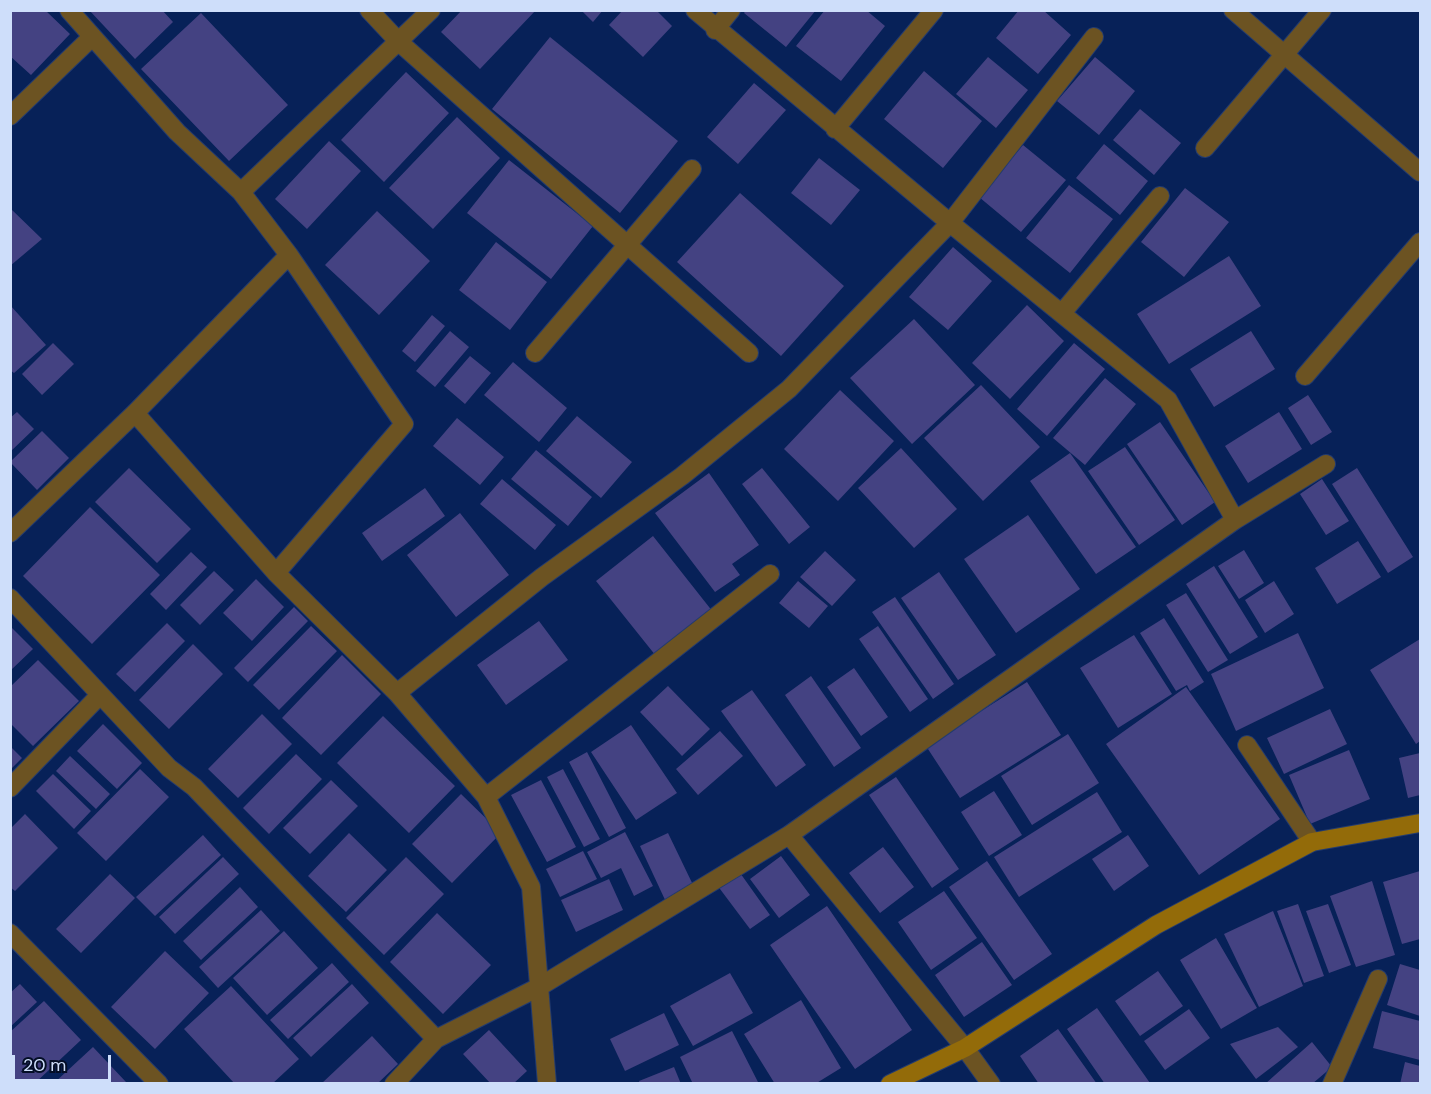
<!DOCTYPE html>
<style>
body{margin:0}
#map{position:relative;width:1431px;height:1094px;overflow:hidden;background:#072158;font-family:"DM Sans",sans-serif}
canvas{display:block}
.frame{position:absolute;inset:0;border:12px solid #cedefa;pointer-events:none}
.scale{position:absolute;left:12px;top:1055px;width:99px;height:27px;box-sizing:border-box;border:3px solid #cedefa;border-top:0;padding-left:8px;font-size:18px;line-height:21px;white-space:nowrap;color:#cedefa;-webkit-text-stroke:4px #040e26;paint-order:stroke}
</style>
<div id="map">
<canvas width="1431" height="1094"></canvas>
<div class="frame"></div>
<div class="scale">20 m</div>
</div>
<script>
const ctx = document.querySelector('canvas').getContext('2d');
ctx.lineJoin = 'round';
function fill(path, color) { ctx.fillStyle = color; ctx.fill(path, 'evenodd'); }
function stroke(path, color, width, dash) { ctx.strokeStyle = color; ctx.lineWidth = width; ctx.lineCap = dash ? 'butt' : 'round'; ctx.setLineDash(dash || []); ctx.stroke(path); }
fill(new Path2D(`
 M10 10H45L70 34 31 75 10 56Z
 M89 10H162L173 22 135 59Z
 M462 10H536L480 69 441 32Z
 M581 10H603L593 22Z
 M623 10H656L672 26 643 57 609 25Z
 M746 10H816L786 47 744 13Z
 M825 10H866L885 26 841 81 796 46Z
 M1019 10H1043L1071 35 1038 74 996 38Z
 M201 13 288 105 229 161 141 69Z
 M550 37 678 141 620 213 492 109Z
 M988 57 1028 90 996 128 956 94Z
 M1095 57 1135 91 1099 135 1057 101Z
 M924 71 982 121 943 168 884 119Z
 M406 72 449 113 384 182 341 140Z
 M754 83 786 110 738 164 707 137Z
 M1140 109 1181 143 1154 175 1113 140Z
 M457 117 500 158 433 229 389 188Z
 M329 141 361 171 307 229 275 199Z
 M1104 144 1148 181 1120 215 1076 178Z
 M1023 145 1066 180 1021 232 979 197Z
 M819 158 860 190 831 225 791 193Z
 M509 160 593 226 551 279 467 213Z
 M1069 185 1113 219 1070 273 1026 238Z
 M1185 188 1229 222 1184 277 1141 242Z
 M740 193 844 286 781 356 677 262Z
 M10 208 42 239 10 266Z
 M377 211 430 261 379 315 325 265Z
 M496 242 547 282 510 330 459 290Z
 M953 247 992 281 948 330 909 297Z
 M1229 256 1261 306 1169 364 1137 314Z
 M10 305 46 345 14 373 10 370Z
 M1027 305 1064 341 1010 399 972 363Z
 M432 315 445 326 415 362 402 351Z
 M914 319 975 385 912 444 850 378Z
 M450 331 469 347 435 387 416 371Z
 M1251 331 1275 369 1214 407 1190 369Z
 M53 343 74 364 42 395 22 374Z
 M1074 343 1105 369 1047 436 1017 409Z
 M470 356 491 373 465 404 444 386Z
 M513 362 567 408 539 442 484 395Z
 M1105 378 1136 404 1085 465 1053 438Z
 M981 385 1040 447 983 501 924 438Z
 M840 390 894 441 838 501 784 449Z
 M1308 395 1332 432 1311 445 1288 408Z
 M17 412 34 429 10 452V418Z
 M1279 412 1302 449 1248 483 1225 446Z
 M577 416 632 462 601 498 546 451Z
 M457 418 504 457 480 485 433 446Z
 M1160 422 1215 502 1182 525 1127 444Z
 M42 431 69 458 37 490 10 462Z
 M1125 447 1175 520 1139 545 1088 471Z
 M901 448 957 509 914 548 858 488Z
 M536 450 592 497 568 526 511 479Z
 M1070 453 1136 547 1096 574 1030 481Z
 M129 468 191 529 157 563 95 502Z
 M762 468 810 527 789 544 742 484Z
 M1357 468 1413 557 1388 573 1332 484Z
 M709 473 759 545 732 564 740 575 715 592 655 513Z
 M502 479 556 525 535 550 480 504Z
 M1322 479 1349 521 1326 535 1300 494Z
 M425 488 445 516 382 561 362 533Z
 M90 507 160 575 92 644 23 576Z
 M460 513 509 575 456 617 407 555Z
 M1028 515 1080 589 1016 633 964 559Z
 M653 536 713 612 656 656 596 581Z
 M1358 541 1381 577 1337 604 1315 568Z
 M1244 550 1264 583 1239 599 1218 566Z
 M825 551 856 580 832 606 800 577Z
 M191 552 207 567 166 610 150 594Z
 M1214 566 1258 637 1230 654 1186 584Z
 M214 571 234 590 200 625 180 605Z
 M939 572 996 655 958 680 901 598Z
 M256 579 284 607 252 641 223 613Z
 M798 581 828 606 809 628 779 603Z
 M1274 581 1294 614 1265 633 1245 600Z
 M1186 593 1228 660 1208 672 1166 605Z
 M895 597 954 684 933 699 872 612Z
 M294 607 308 621 248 682 234 668Z
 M1164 618 1204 682 1190 691 1187 685 1176 691 1140 633Z
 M539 621 568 660 506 705 477 665Z
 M167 623 185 641 135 692 116 674Z
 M10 626 33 649 10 671Z
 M311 626 337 651 279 710 253 685Z
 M878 626 928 699 910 712 859 639Z
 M1298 633 1324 688 1236 731 1211 674Z
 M1134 635 1172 694 1118 728 1080 668Z
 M1420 639V741L1416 744 1370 670Z
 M193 644 223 674 169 729 139 700Z
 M342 655 381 694 321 755 282 718Z
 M38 660 79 701 33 746 10 723V687Z
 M854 668 888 717 861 736 827 687Z
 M811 676 861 748 834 767 785 695Z
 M1027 682 1061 735 960 798 926 746Z
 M668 686 710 729 682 756 640 712Z
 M1186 687 1280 819 1199 875 1106 744Z
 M752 690 806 765 776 787 721 711Z
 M1330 709 1347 744 1284 774 1267 738Z
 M262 714 292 744 238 798 208 769Z
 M383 716 455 786 409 833 337 763Z
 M103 724 142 763 117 789 77 751Z
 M631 725 677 793 636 820 591 752Z
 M720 731 743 756 698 795 676 769Z
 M1068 734 1099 783 1032 825 1001 776Z
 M10 746 22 758 10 770Z
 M1349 750 1370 799 1310 824 1289 775Z
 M587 752 626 828 609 837 569 762Z
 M1420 753V795L1408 798 1399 758Z
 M296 754 322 779 269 834 243 808Z
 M70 756 110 794 96 809 56 771Z
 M140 769 169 797 106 861 77 833Z
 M563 769 600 839 584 847 547 777Z
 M53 774 91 811 74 829 36 791Z
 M896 777 959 869 932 888 869 795Z
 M331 780 358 806 310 854 283 828Z
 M541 780 576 847 547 862 511 795Z
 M994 791 1022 835 989 856 961 812Z
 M1097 792 1122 832 1019 897 994 857Z
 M461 794 501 833 452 883 412 844Z
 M25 814 58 848 15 891 10 887V829Z
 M625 832 653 886 634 896 621 868 601 878 587 852Z
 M349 833 387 870 346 912 308 876Z
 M668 833 695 889 666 902 640 846Z
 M203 835 221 855 155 916 136 897Z
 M1128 835 1149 866 1114 891 1092 859Z
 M883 847 914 887 880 913 849 873Z
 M583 851 597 879 560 897 546 869Z
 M781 856 810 895 779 918 750 879Z
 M223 857 239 874 175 934 159 917Z
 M406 857 444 894 384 955 346 918Z
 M987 861 1052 954 1014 980 949 887Z
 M738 870 770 915 750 929 717 885Z
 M1420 871V939L1402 944 1383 882Z
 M110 874 135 898 81 953 56 929Z
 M609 879 623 910 576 932 561 900Z
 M1372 881 1395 955 1356 967 1330 896Z
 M240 887 258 907 201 960 183 941Z
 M944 891 977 938 931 970 898 922Z
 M1298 904 1324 976 1304 983 1277 911Z
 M1328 904 1351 965 1329 973 1306 911Z
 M827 906 912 1030 855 1069 770 945Z
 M261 910 280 931 218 988 199 967Z
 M1273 911 1303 986 1259 1007 1224 934Z
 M437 913 491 965 443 1014 390 962Z
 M284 931 318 968 267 1015 233 978Z
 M1216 938 1257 1008 1221 1029 1180 960Z
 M982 942 1012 985 964 1017 935 975Z
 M165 951 209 993 155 1049 111 1007Z
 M332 963 349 982 288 1039 270 1020Z
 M1400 964 1420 970V1016L1387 1005Z
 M1158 971 1183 1006 1140 1036 1115 1001Z
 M730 973 753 1013 693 1046 670 1006Z
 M20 984 37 1002 10 1027V993Z
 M352 984 369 1003 311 1057 293 1038Z
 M231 986 299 1059 272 1084H235L184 1029Z
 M801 1000 841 1068 815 1084H775L744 1034Z
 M44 1001 81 1040 34 1084H10V1032Z
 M1097 1008 1150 1083 1149 1084H1105L1067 1029Z
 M1189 1009 1210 1038 1165 1070 1144 1041Z
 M1382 1011 1420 1021V1060L1373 1048Z
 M664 1013 679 1045 625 1071 610 1039Z
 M1278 1027 1298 1047 1256 1079 1230 1044Z
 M1058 1029 1097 1084H1039L1020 1056Z
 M489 1030 527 1071 513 1084H491L463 1054Z
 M732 1031 759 1084H693L680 1057Z
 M372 1036 398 1064 377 1084H321Z
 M1312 1042 1332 1067 1312 1084H1265Z
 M93 1047 126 1082 124 1084H53Z
 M1405 1062 1420 1066V1084H1400Z
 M674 1067 681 1084H640L639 1081Z`), '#444282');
const street = new Path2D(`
 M69 10 177 132 241 192 289 255 404 424 276 573
 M369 10 399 42 749 353
 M695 10 950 223 1168 400 1235 520
 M1233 10 1420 172
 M715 30 731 10
 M10 116 92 37
 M835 129 934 10
 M1205 148 1322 10
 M241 192 431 10
 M1062 313 1160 196
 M535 353 692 169
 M1305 376 1420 242
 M135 413 276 573 397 693 486 797 531 887 547 1084
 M10 533 135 413 289 255
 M10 598 169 768 194 787 436 1039
 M397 693 542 577 682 476 789 389 950 223 1094 37
 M1247 745 1312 842
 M10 788 100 695
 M486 797 770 574
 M789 835 965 1048 991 1084
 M10 933 159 1084
 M394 1084 436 1039 539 987 789 835 1235 520 1326 464
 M1332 1084 1378 979`);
const secondary = new Path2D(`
 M890 1084 965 1048 1156 925 1312 842 1420 823`);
stroke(street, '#233b6f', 20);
stroke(secondary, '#233b6f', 20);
stroke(street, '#6c5322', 18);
stroke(secondary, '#936b09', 18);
</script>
